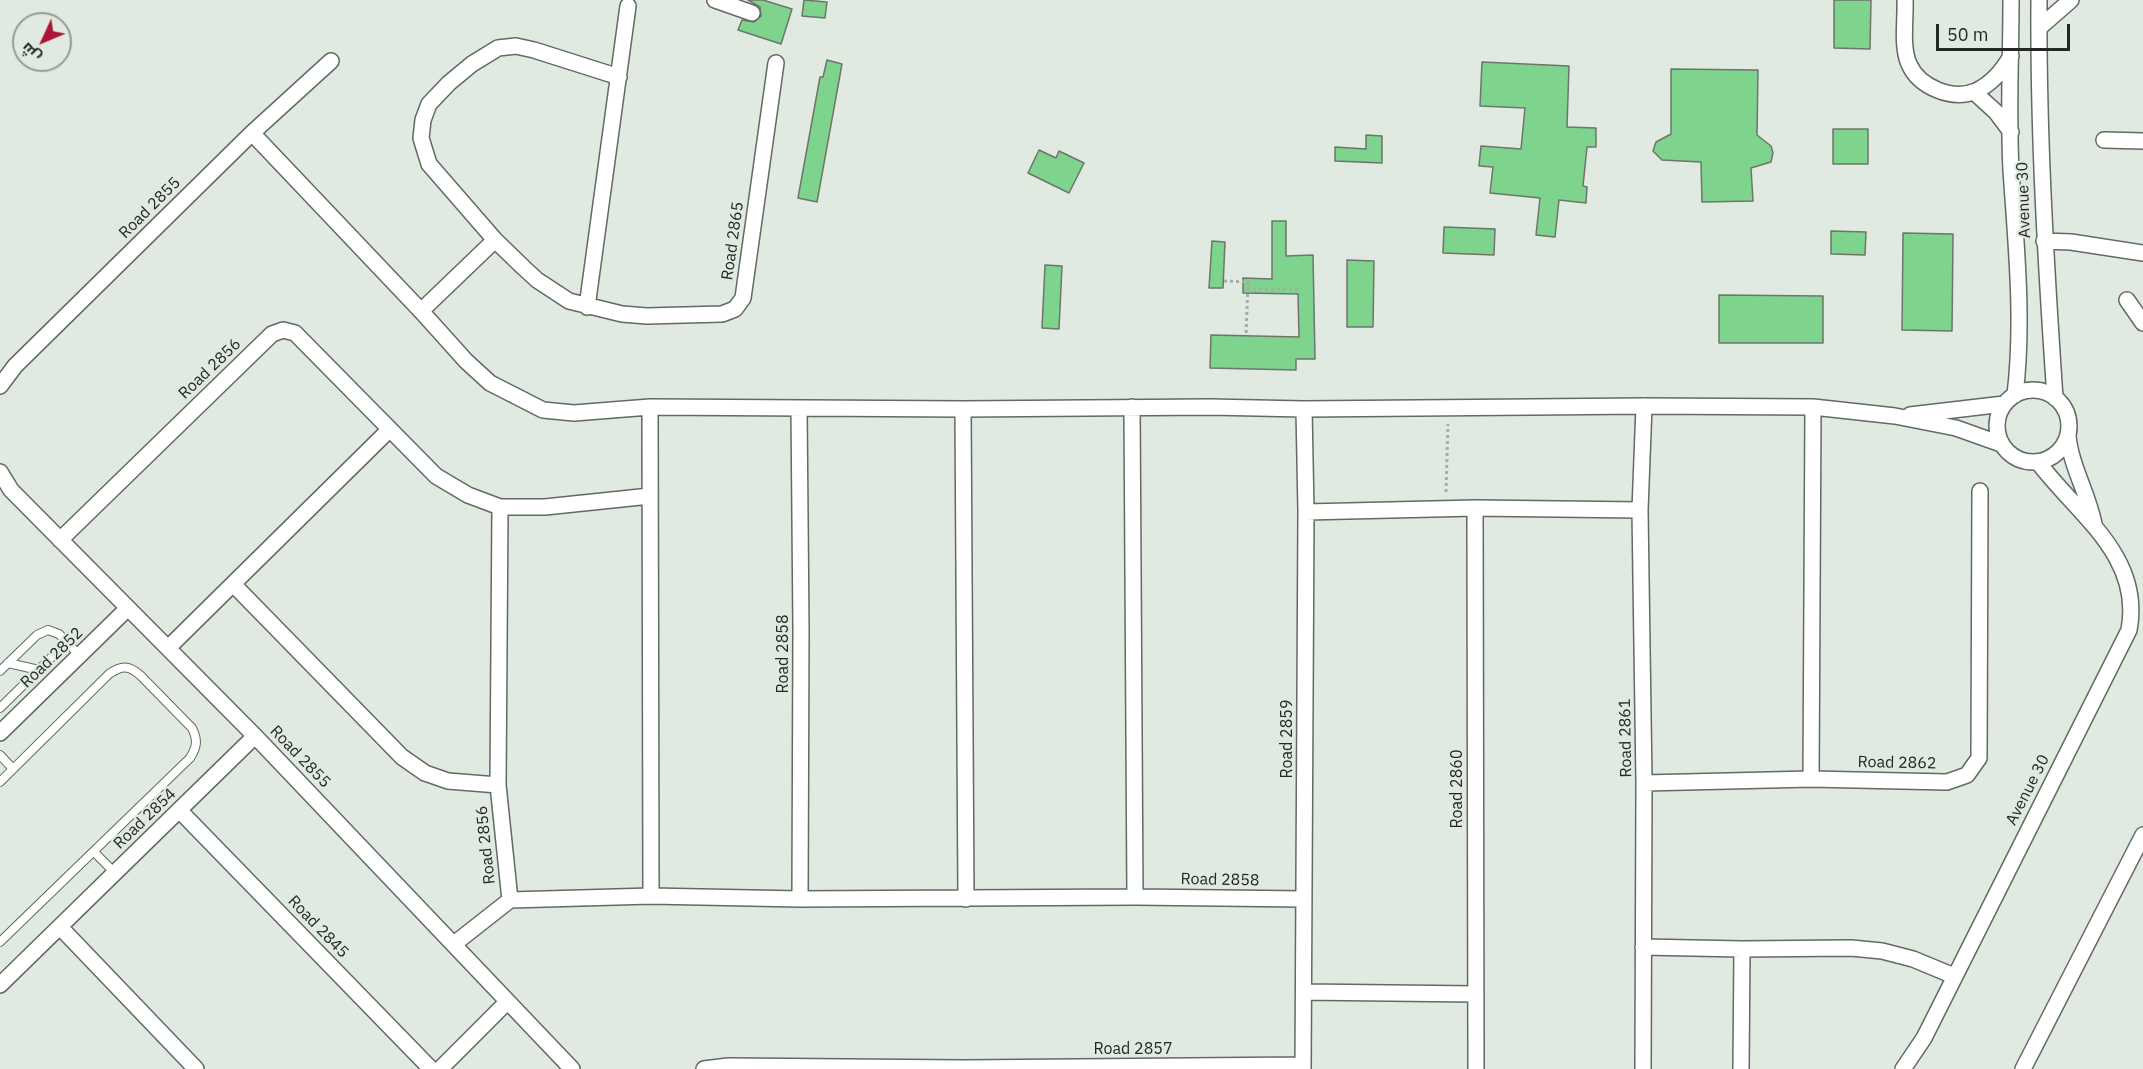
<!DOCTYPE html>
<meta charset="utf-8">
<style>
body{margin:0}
#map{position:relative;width:2143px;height:1069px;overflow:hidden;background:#e0eae1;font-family:"IBM Plex Sans",Cairo,sans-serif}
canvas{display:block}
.north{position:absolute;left:12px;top:12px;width:60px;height:60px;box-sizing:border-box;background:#e0eae1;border:2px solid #959c95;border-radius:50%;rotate:226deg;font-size:16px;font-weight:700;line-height:24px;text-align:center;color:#242824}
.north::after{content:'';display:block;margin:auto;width:21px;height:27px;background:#ab1537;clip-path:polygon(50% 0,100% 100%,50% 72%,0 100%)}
.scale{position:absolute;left:1936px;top:24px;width:134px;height:27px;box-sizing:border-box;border:3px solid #242824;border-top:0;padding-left:8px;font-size:18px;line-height:21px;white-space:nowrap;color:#242824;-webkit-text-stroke:4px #e0eae1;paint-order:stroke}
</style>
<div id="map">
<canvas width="2143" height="1069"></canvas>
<div class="north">ش</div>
<div class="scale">50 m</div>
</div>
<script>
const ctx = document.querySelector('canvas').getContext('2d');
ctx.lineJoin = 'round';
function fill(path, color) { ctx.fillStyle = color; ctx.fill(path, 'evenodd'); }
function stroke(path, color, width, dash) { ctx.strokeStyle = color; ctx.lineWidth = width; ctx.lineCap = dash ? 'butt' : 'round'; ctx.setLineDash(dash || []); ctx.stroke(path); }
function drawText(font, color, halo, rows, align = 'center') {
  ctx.font = font + ' "IBM Plex Sans",sans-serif'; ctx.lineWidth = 4.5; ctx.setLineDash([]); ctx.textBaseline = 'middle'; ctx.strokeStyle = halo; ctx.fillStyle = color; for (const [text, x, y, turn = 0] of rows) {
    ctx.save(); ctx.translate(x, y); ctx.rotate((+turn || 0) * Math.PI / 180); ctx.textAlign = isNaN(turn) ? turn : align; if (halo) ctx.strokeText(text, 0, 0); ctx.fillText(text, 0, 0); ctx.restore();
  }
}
const building = new Path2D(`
 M748 0H763L792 9 781 44 738 30 742 20 754 22 761 16 760 7Z
 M804 0 827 2 825 18 802 16Z
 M1834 0H1871L1870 49 1834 48Z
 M827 60 842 64 817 202 798 198 820 77H823Z
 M1482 62 1569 66 1567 127 1596 128V147H1587L1583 186 1587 187 1586 203 1559 200 1555 237 1536 235 1540 198 1490 193 1493 167 1479 166 1481 146 1521 149 1525 108 1480 106Z
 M1671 69 1758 70 1757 135 1771 146 1773 153 1771 162 1751 168 1753 201 1702 202 1701 162 1662 160 1653 151 1656 142 1671 134Z
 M1833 129H1868V164H1833Z
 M1366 135 1382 136V163L1335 161V147L1366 149Z
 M1039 150 1056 158 1059 151 1084 163 1069 193 1028 173Z
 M1272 221H1286V256L1313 255 1315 359H1296V370L1210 368 1211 335 1299 337 1298 294 1243 293V278L1272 279Z
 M1444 227 1495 229 1494 255 1443 253Z
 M1831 231 1866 232 1865 255 1831 254Z
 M1903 233 1953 234 1952 331 1902 330Z
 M1212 241 1225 242 1223 288H1209Z
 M1347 260 1374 261 1373 327H1347Z
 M1045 265 1062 266 1059 329 1042 328Z
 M1719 295 1823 296V343H1719Z`);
fill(building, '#7ed38d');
stroke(building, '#6d756d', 1.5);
const lane = new Path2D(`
 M8 663 39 670
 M0 671 37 635 48 630 59 634 80 656
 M0 708 67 642
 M0 755 13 769
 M0 782 109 674C122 665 129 665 141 676L192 728C198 740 197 747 190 758L0 942
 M94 852 115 873`);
const street = new Path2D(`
 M715 0 752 13
 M1905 0C1906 19 1901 46 1909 64 1919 87 1952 101 1976 91 1991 84 2003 70 2011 56
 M2011 0C2011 56 2008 114 2011 170 2016 244 2024 321 2015 395
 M2039 0C2038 133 2046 265 2055 398
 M2039 28 2071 0
 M619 77 534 50 516 46 498 48 472 64 449 83 429 104 423 120 421 138 429 164 495 240 524 268 537 280 569 301 622 314 647 316 722 314 735 309 743 298 776 63
 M1974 92 1996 112 2011 132
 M252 133 421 311 466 361 490 383 543 410 574 413 650 407 963 409 1210 407 1304 409 1644 406 1813 407 1895 416 1956 428 2001 444
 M2104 140 2143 141
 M2044 241 2071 242 2143 253
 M2127 300 2143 323
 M587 307 628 6
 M421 311 495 240
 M0 386 15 366 252 133 331 61
 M1997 426a36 36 0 1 1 72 0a36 36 0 1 1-72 0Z
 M650 407 651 896
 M1132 407 1135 897
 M799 408 801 628 800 899
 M963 409 966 899
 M1910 415 2004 404
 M2068 436C2071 467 2088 493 2094 524
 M0 472 11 490 255 736 572 1069
 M500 507 498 785 510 900
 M1475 508 1476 1069
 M1306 512 1475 508 1640 510
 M60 540 272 334 283 330 295 333 436 476 468 495 500 507H545L650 496
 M233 584 402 757 425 773 448 781 498 785
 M168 648 389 430
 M0 733 128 608
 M1811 779 1813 407
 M1644 783 1811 779 1947 782 1967 775 1979 758 1980 491
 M179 810 431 1069
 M60 927 196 1069
 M454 944 510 900 651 896 800 899 1135 897 1304 899
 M1643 947 1742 949 1851 948 1882 951 1913 959 1954 976
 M0 985 255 736
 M1304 992 1475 994
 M440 1069 507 1002
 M704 1069 728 1066 964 1068 1303 1065
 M1303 1069 1306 512 1304 409
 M1643 1069 1644 783 1640 510 1644 406
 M1741 1069 1742 949
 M1903 1069 1924 1038 2129 630C2143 556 2077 514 2038 462
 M2023 1069 2143 835`);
stroke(lane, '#626a63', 10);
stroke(street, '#626a63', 18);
stroke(new Path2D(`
 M1224 281 1248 282 1246 335
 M1247 289H1298
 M1446 492 1448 424`), '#a5ada6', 3, [3, 3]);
stroke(lane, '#fff', 8);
stroke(street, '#fff', 15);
drawText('16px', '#242824', '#e0eae1', [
 ["Avenue 30",2024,200,-92],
 ["Road 2855",150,208,-45],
 ["Road 2865",733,241,-82],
 ["Road 2856",210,369,-44],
 ["Road 2858",783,654,-90],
 ["Road 2852",52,658,-44],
 ["Road 2861",1626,738,-91],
 ["Road 2859",1287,739,-90],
 ["Road 2855",300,757,46],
 ["Road 2862",1897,763,1],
 ["Road 2860",1457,789,-90],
 ["Avenue 30",2028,790,-63],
 ["Road 2854",145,819,-44],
 ["Road 2856",486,845,-96],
 ["Road 2858",1220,880,1],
 ["Road 2845",318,927,46],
 ["Road 2857",1133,1049]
]);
</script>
